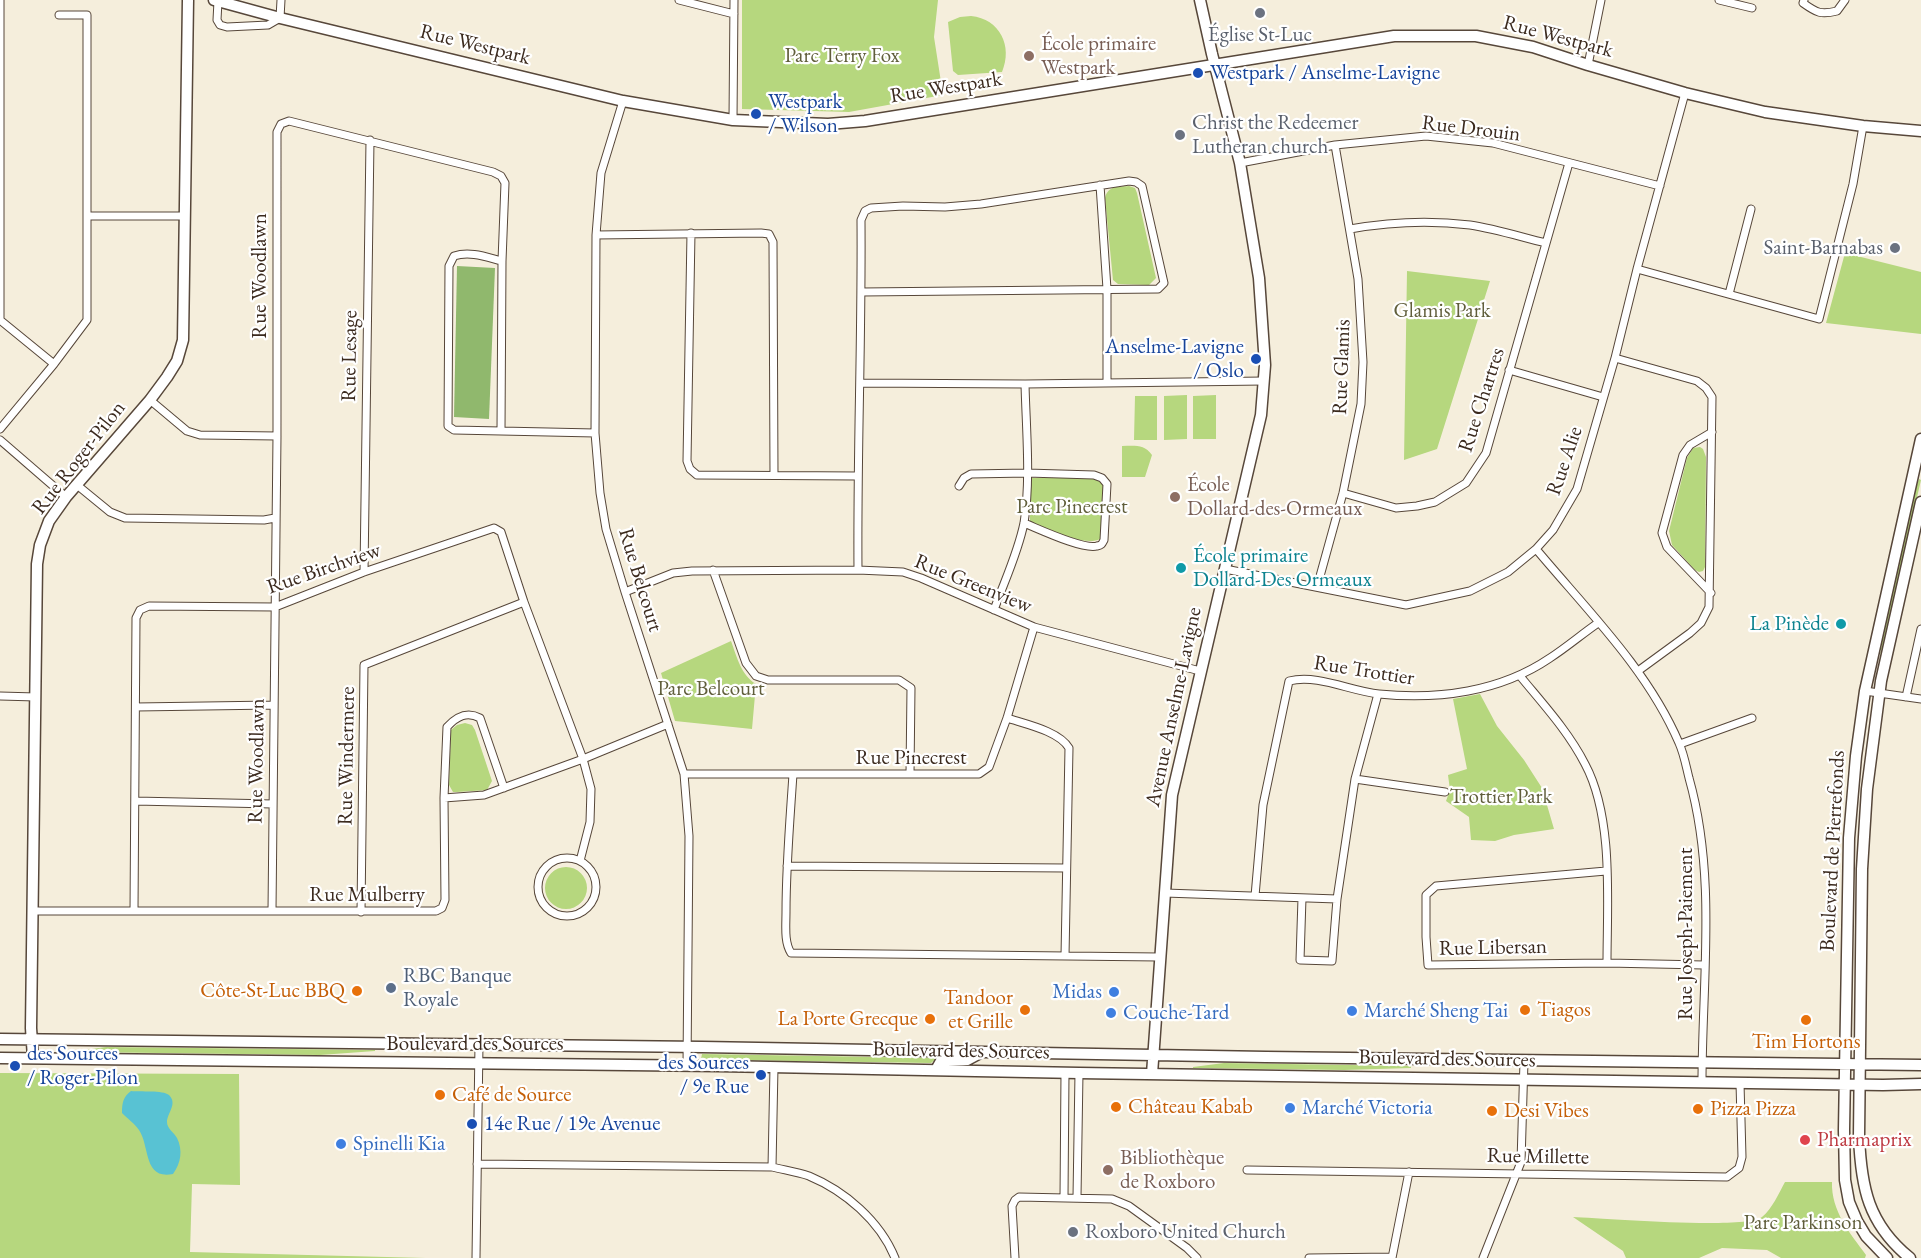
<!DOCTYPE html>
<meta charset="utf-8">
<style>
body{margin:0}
canvas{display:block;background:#f5eedc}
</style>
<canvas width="1921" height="1258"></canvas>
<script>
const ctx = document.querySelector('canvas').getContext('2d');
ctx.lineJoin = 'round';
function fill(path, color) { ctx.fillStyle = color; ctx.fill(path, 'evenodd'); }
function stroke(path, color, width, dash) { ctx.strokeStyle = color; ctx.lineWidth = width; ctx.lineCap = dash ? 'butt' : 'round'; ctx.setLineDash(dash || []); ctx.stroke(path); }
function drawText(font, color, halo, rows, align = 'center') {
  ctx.font = font + ' "EB Garamond",serif'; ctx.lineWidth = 4.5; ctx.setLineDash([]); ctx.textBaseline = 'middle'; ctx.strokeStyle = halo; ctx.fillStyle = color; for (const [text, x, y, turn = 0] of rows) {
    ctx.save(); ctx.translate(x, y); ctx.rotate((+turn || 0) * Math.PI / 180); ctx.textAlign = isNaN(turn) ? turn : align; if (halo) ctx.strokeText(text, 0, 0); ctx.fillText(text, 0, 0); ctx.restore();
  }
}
fill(new Path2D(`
 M742 0H938L934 37 943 95 849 112 742 109Z
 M971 16C1000 19 1013 46 1002 72L958 75 953 71 948 22 960 17Z
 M1129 186 1135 188 1137 193 1156 278 1149 285 1118 284 1113 280 1105 198C1108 185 1119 187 1129 186Z
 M1845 253 1921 272V334L1826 323Z
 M1407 271 1490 281 1437 449 1404 460Z
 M1187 395V439L1164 440V396Z
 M1216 395V439H1193V396Z
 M1135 396H1157V440H1134Z
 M1122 446C1135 446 1144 444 1152 455L1145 477H1122Z
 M1700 447 1703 449 1706 457 1705 567 1703 571 1699 572 1695 570 1672 545 1669 531 1687 458 1693 448Z
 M1030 478H1092L1099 480 1104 486 1100 539C1084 547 1048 529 1030 523Z
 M1919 479 1921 480 1880 657 1884 625 1914 494Z
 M731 641C737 657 741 675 756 684L752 729 675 721 661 673Z
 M1480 694 1497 726 1524 760 1542 788 1554 829 1514 835 1495 841 1471 840 1469 817 1446 801 1450 790 1448 775 1467 769 1453 699Z
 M465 723 472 725 475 730 492 781 487 790 457 792H453L449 785 451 730 457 725Z
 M545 888a21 21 0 1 1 42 0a21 21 0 1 1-42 0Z
 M106 1047 375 1050V1051L320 1055 78 1052V1051Z
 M702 1054 937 1058 931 1063 728 1060 701 1059Z
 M1224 1063 1411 1066V1068L1344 1070 1193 1068V1067Z
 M0 1073 239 1074 240 1185 192 1184 190 1252 426 1258H0Z
 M1785 1182H1832C1831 1211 1850 1233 1866 1255L1865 1258H1781L1767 1250 1722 1248 1699 1258H1626L1623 1251 1573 1217C1602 1218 1745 1230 1762 1217 1772 1209 1779 1193 1785 1182Z`), '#b6d77e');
fill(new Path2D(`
 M457 266 495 268 489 419 454 417Z`), '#90b86d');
fill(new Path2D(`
 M131 1091C140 1092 163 1090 169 1095 178 1104 167 1113 167 1122 167 1129 174 1132 177 1138 183 1150 181 1163 173 1174 143 1180 150 1146 139 1130 135 1124 127 1118 122 1113 122 1103 123 1097 131 1091Z`), '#58c2d3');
const street = new Path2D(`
 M0 0V320L54 364
 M679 0 734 14
 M1719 0 1752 8
 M1804 0 1803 3C1817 13 1821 15 1837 11L1845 0
 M218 1 217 20 220 25 227 27 268 25 280 18 281 0
 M1588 65 1601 0
 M623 101 601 173 596 235 595 433 600 493 606 529 625 592 684 774 689 836 687 1066
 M733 120 734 0
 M1240 163 1335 145 1426 136 1493 143 1660 186
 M1100 185 1107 289V383
 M87 216H185
 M1350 229C1389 222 1430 220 1470 225 1496 229 1521 237 1546 243
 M691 233 687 461 690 469 697 475 857 476
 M596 235 761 233 769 234 773 242 774 475
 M502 261C486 257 470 251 454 256L449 266 448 426 454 430 595 433
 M1637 269 1819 319 1853 184 1863 126
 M1729 294 1751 209
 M1615 358 1697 381 1706 388 1712 397 1709 607 1701 623 1690 633 1638 671
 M1509 370 1603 397
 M860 383 1025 384 1264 381
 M150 400 187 431 200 435 277 436
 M0 429 54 364 87 320V15H59
 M0 440 66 497
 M77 485 110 512 125 518 264 520 275 518
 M959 486 964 478 971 474 1027 473 1094 475 1102 478 1107 484 1104 540C1102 544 1102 545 1097 546 1083 550 1039 529 1024 523
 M1343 493 1396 508 1417 506 1435 502 1466 483 1486 453 1569 163
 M1536 549C1587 610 1648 670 1679 743 1684 754 1686 766 1689 778 1717 877 1702 981 1702 1082
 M1225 569 1406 605 1470 591 1508 572 1536 549 1553 530 1577 489 1615 358 1637 269 1685 93
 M713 570 746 663 756 676 768 680H899L911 688 910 774
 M858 570C857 453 862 336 861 220L865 211 871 208 903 206 945 207 981 204 1129 181 1136 182 1142 186 1164 283 1158 289 862 292
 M364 572 370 140
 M1317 587 1343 493 1361 404 1363 362 1358 279 1335 145
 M625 592 673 573 692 571 858 570 903 572 921 578 1034 627 1200 671
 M1711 593 1667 547 1662 533 1683 455 1690 445 1712 432
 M994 610C1004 582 1018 553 1024 523 1031 481 1026 427 1025 384
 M1520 676C1543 704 1568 731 1585 764 1614 818 1607 903 1607 963
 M1865 691 1921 699
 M0 696 36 697
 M1906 697 1921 629
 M136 707 274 705
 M1007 718C1025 724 1059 731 1069 748L1065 956
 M1680 744 1752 718
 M684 774H979L989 767 1007 718 1034 627
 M793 774C790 820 786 866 786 912 786 926 784 942 791 953L1159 957
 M1355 779 1445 792
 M444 798 484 795 583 759 668 724
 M135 801 273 804
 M538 887a29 29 0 1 1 58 0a29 29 0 1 1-58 0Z
 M787 866 1066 868
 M1606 871 1436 886 1426 895V937L1428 965 1607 963 1704 965
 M1165 893 1337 899
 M1255 896 1263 805 1289 681C1318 674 1350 691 1379 694 1438 700 1500 692 1550 658 1567 647 1582 634 1598 623
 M1302 898 1300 960 1332 961 1337 899 1355 779 1378 694
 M33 911H436L442 908 445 900 444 798 447 727C457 716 467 711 480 718L504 788
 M134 911 136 618 140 610 149 606 275 607 364 572 494 528 501 532 524 602 583 759 591 789 590 822 580 861
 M272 911 277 436V132L281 124 289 121 493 172 501 176 505 183 502 261 501 431
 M361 912 364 665 524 602
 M477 1164 772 1167C784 1170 797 1172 809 1176 845 1191 880 1221 895 1258
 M772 1167 774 1067
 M1247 1170 1727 1177 1739 1168 1742 1157 1740 1083
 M1064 1197 1065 1073
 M1077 1197 1079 1073
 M476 1258 479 1044
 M1015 1258 1012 1206 1015 1200 1019 1197 1112 1199 1129 1206 1187 1248 1197 1258
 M1309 1258 1392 1257
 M1392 1258 1409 1172
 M1483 1258 1521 1162 1524 1061`);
const secondary = new Path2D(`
 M214 0 280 18 623 101 733 120 828 124 865 121 1394 36H1476L1533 47 1588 65 1685 93 1765 112 1863 126 1921 131
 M0 1039 702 1047 1266 1057 1921 1065
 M0 1058 718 1066 1079 1073 1883 1085 1921 1084
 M33 1058 31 1028 37 564 40 545 49 521 66 497 150 400 167 377 177 361 183 340 188 0
 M936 1070 941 1061 967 1060 982 1052
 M1152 1074 1172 795 1261 415 1265 365 1259 278 1240 163 1212 54 1200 0
 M1887 1258 1866 1236 1857 1221 1849 1202 1845 1180 1844 1130 1849 838 1856 756 1865 691 1921 439
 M1910 1258C1868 1224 1861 1187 1859 1136L1862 869 1867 789 1881 681 1921 502`);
stroke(street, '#57473a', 9);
stroke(secondary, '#57473a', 13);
stroke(street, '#fff', 7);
stroke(secondary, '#fff', 10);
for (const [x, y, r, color] of [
 [1260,13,6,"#6b7280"],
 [1029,56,6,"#8d6e63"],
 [1198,73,6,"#1a4fb4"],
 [756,114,6,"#1a4fb4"],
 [1180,135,6,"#6b7280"],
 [1895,248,6,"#6b7280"],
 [1256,359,6,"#1a4fb4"],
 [1175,497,6,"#8d6e63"],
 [1181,568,6,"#0f9aa8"],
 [1841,624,6,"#0f9aa8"],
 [391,988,6,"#5c6f8a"],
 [357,991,6,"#e8710a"],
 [1114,992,6,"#3f7fe0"],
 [1025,1010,6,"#e8710a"],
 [1525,1010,6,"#e8710a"],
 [1352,1011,6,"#3f7fe0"],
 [1111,1013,6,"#3f7fe0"],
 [930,1019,6,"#e8710a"],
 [1806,1020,6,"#e8710a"],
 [15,1066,6,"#1a4fb4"],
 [761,1075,6,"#1a4fb4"],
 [440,1095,6,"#e8710a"],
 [1116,1107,6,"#e8710a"],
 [1290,1108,6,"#3f7fe0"],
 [1698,1109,6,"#e8710a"],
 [1492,1111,6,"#e8710a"],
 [472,1124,6,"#1a4fb4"],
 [1805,1140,6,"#e0444e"],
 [341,1144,6,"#3f7fe0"],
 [1108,1170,6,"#8d6e63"],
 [1073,1232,6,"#6b7280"]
]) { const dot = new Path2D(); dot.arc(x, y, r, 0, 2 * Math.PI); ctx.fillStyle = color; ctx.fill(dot); stroke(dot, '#fff', 2); }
drawText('21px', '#5b616d', '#fff', [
 ["Église St-Luc",1260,35,"center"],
 ["Christ the Redeemer",1192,123],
 ["Lutheran church",1192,147],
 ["Saint-Barnabas",1883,248,"right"],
 ["Roxboro United Church",1085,1232]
], 'left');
drawText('21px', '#3b2a1e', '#fff', [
 ["Rue Westpark",1558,37,15],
 ["Rue Westpark",475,45,14],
 ["Rue Westpark",946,88,-9],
 ["Rue Drouin",1471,129,7],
 ["Rue Woodlawn",260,276,-90],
 ["Rue Lesage",350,356,-89],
 ["Rue Glamis",1342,367,-88],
 ["Rue Chartres",1482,400,-72],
 ["Rue Roger-Pilon",79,458,-52],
 ["Rue Alie",1565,461,-71],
 ["Rue Birchview",324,569,-19],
 ["Rue Belcourt",640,580,73],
 ["Rue Greenview",973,584,22],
 ["Rue Trottier",1364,671,9],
 ["Avenue Anselme-Lavigne",1174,707,-78],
 ["Rue Windermere",347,756,-89],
 ["Rue Pinecrest",911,758],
 ["Rue Woodlawn",257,761,-89],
 ["Boulevard de Pierrefonds",1833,851,-87],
 ["Rue Mulberry",367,895],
 ["Rue Joseph-Paiement",1686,934,-90],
 ["Rue Libersan",1493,948,-1],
 ["Boulevard des Sources",475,1044],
 ["Boulevard des Sources",961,1051,1],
 ["Boulevard des Sources",1447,1059,1],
 ["Rue Millette",1538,1157,1]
]);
drawText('21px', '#785e54', '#fff', [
 ["École primaire",1041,44],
 ["Westpark",1041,68],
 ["École",1187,485],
 ["Dollard-des-Ormeaux",1187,509],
 ["Bibliothèque",1120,1158],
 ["de Roxboro",1120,1182]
], 'left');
drawText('21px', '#605e3b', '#fff', [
 ["Parc Terry Fox",842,56],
 ["Glamis Park",1442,311],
 ["Parc Pinecrest",1072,507],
 ["Parc Belcourt",711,689],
 ["Trottier Park",1501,797],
 ["Parc Parkinson",1803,1223]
]);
drawText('21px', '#164399', '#fff', [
 ["Westpark / Anselme-Lavigne",1210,73],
 ["Westpark",768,102],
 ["/ Wilson",768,126],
 ["Anselme-Lavigne",1244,347,"right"],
 ["/ Oslo",1244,371,"right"],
 ["des Sources",27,1054],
 ["/ Roger-Pilon",27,1078],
 ["des Sources",749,1063,"right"],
 ["/ 9e Rue",749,1087,"right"],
 ["14e Rue / 19e Avenue",484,1124]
], 'left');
drawText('21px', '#0d838f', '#fff', [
 ["École primaire",1193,556],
 ["Dollard-Des Ormeaux",1193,580],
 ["La Pinède",1829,624,"right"]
], 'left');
drawText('21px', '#4e5e75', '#fff', [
 ["RBC Banque",403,976],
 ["Royale",403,1000]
], 'left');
drawText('21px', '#c56008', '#fff', [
 ["Côte-St-Luc BBQ",345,991,"right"],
 ["Tandoor",1013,998,"right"],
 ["et Grille",1013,1022,"right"],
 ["Tiagos",1537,1010],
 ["La Porte Grecque",918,1019,"right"],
 ["Tim Hortons",1806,1042,"center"],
 ["Café de Source",452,1095],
 ["Château Kabab",1128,1107],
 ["Pizza Pizza",1710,1109],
 ["Desi Vibes",1504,1111]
], 'left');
drawText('21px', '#366cbe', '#fff', [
 ["Midas",1102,992,"right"],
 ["Marché Sheng Tai",1364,1011],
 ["Couche-Tard",1123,1013],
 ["Marché Victoria",1302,1108],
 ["Spinelli Kia",353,1144]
], 'left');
drawText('21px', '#be3a42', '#fff', [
 ["Pharmaprix",1817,1140]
], 'left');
</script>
